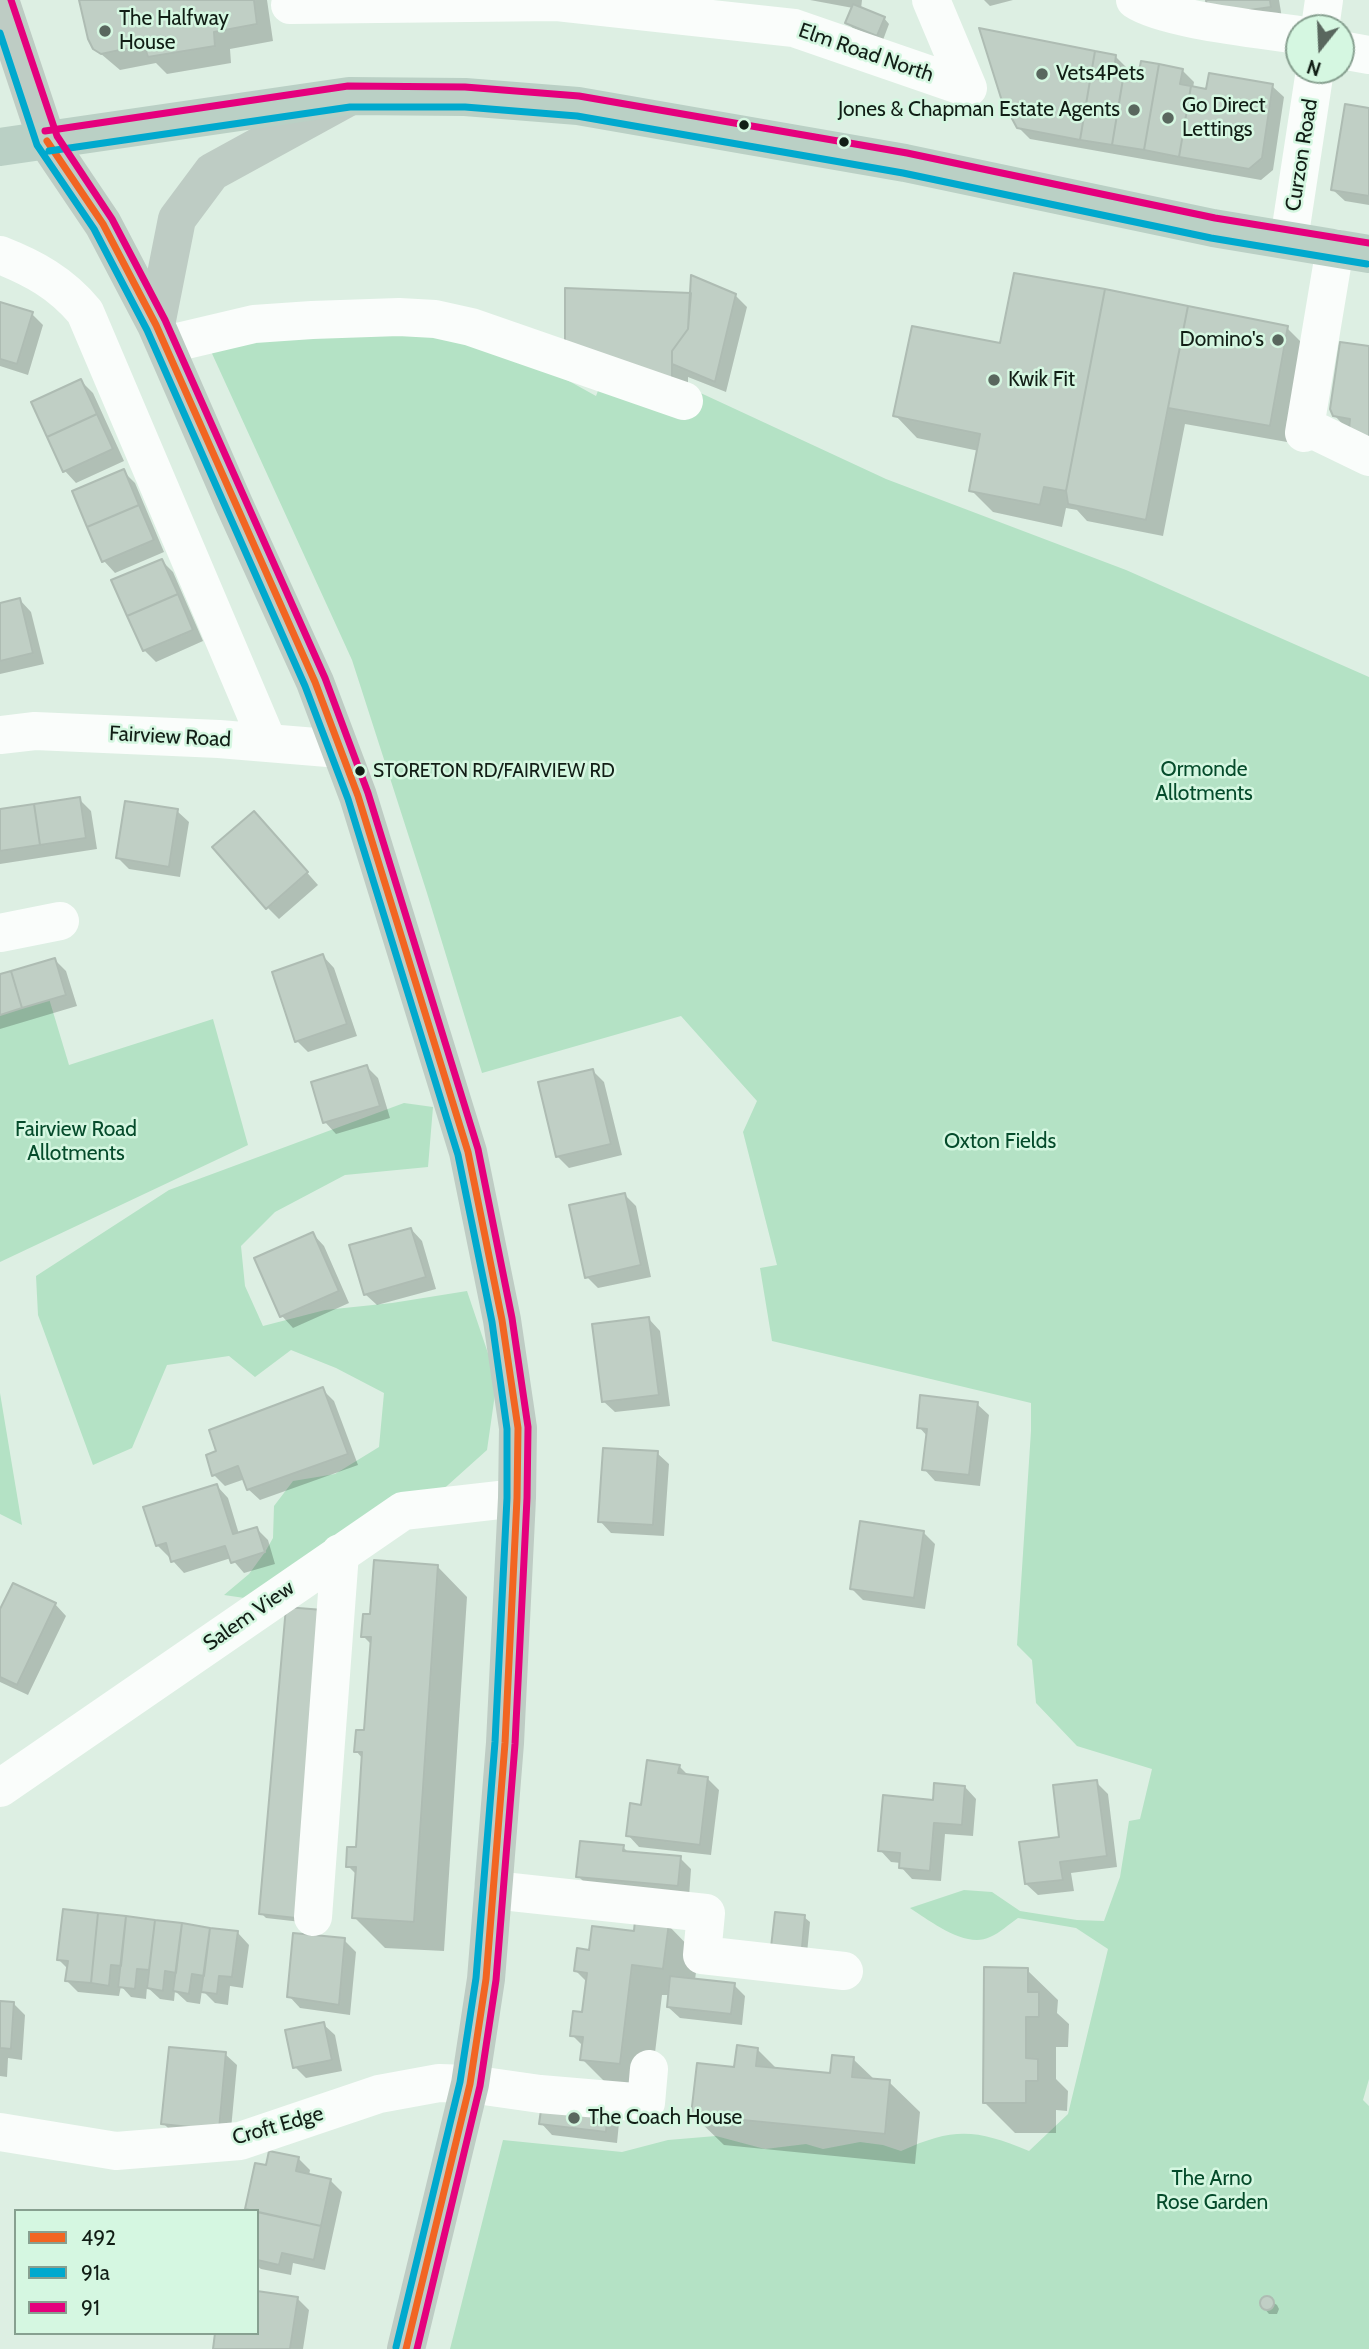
<!DOCTYPE html>
<style>
body{margin:0}
#map{position:relative;width:1369px;height:2349px;overflow:hidden;background:#ddefe3;font-family:Cabin,sans-serif}
canvas{display:block}
.legend{position:absolute;left:14px;top:2209px;width:245px;height:126px;box-sizing:border-box;background:#d5f7e1;border:2px solid #87a090;margin:0;padding:9px 12px;list-style:none;font-size:21px;color:#121e16}
.legend li{display:flex;align-items:center;gap:14px;height:35px}
.legend b{width:35px;border:2px solid #87a090}
.north{position:absolute;left:1285px;top:14px;width:70px;height:70px;box-sizing:border-box;background:#d5f7e1;border:2px solid #87a090;border-radius:50%;rotate:198deg;font-size:19px;font-weight:700;line-height:28px;text-align:center;color:#121e16}
.north::after{content:'';display:block;margin:auto;width:24px;height:32px;background:#59675e;clip-path:polygon(50% 0,100% 100%,50% 72%,0 100%)}
</style>
<div id="map">
<canvas width="1369" height="2349"></canvas>
<ul class="legend">
<li><b style="height:9px;background:#f26522"></b>492</li>
<li><b style="height:9px;background:#00a9ce"></b>91a</li>
<li><b style="height:9px;background:#e5007d"></b>91</li>
</ul>
<div class="north">N</div>
</div>
<script>
const ctx = document.querySelector('canvas').getContext('2d');
ctx.lineJoin = 'round';
function fill(path, color) { ctx.fillStyle = color; ctx.fill(path, 'evenodd'); }
function stroke(path, color, width, dash) { ctx.strokeStyle = color; ctx.lineWidth = width; ctx.lineCap = dash ? 'butt' : 'round'; ctx.setLineDash(dash || []); ctx.stroke(path); }
function drawText(font, color, halo, rows, align = 'center') {
  ctx.font = font + ' Cabin,sans-serif'; ctx.lineWidth = 5; ctx.setLineDash([]); ctx.textBaseline = 'middle'; ctx.strokeStyle = halo; ctx.fillStyle = color; for (const [text, x, y, turn = 0] of rows) {
    ctx.save(); ctx.translate(x, y); ctx.rotate((+turn || 0) * Math.PI / 180); ctx.textAlign = isNaN(turn) ? turn : align; if (halo) ctx.strokeText(text, 0, 0); ctx.fillText(text, 0, 0); ctx.restore();
  }
}
fill(new Path2D(`
 M427 334 522 355 596 396 610 359 692 389 886 479 1126 570 1369 677V2079L1363 2100 1369 2106V2349H450L503 2140 622 2152 668 2140 716 2136 765 2149 806 2144 823 2149 860 2142 883 2145 901 2151C954 2127 976 2129 1029 2151L1068 2114 1108 1949 1076 1928 1018 1918C1009 1924 1000 1933 990 1937 966 1949 930 1921 910 1908L964 1890 992 1892 1020 1911 1077 1920 1104 1921 1120 1877 1129 1821 1140 1819 1152 1769 1077 1746 1036 1703 1032 1660 1017 1645 1031 1431V1403L772 1341 760 1268 777 1265 743 1132 757 1101 681 1016 482 1073 427 893 352 660 209 347 285 338Z
 M41 972 69 1065 213 1019 248 1145 0 1262V989Z
 M404 1103 433 1107 428 1167 345 1175 275 1212 241 1246 245 1286 263 1326 325 1310 392 1303 467 1291 497 1380 487 1450 419 1511 265 1601 224 1595 249 1574 265 1552 273 1538 274 1506 293 1481 335 1474 379 1447 384 1393 336 1368 291 1350 255 1377 229 1356 167 1365 132 1448 93 1465 38 1315 36 1276 169 1190Z
 M0 1393 22 1525 0 1514Z`), '#b4e2c5');
fill(new Path2D(`
 M81 0H267L273 41 230 49 231 63 167 74 156 63 120 70 94 48Z
 M810 0H862L861 9 884 18 889 24 883 40 853 28 847 23 853 8Z
 M984 0H1013L990 6Z
 M1207 0H1279L1282 18Z
 M1116 57 1127 68 1126 75 1140 78 1182 70 1194 82 1193 88 1208 91 1272 86 1284 97 1273 170 1261 180 1030 139 1018 127Z
 M1369 110V205L1345 201 1333 190Z
 M1104 291 1287 328 1304 345 1287 442 1185 424 1163 536 1087 521 1077 510 1066 508 1062 527 993 512 971 490 979 451 917 438 895 415Z
 M692 295H735L747 307 726 392 688 377V397L584 360Z
 M0 303 32 314 43 325 28 375 0 366Z
 M1369 348 1350 432 1334 415Z
 M81 381 93 393 124 461 76 483 65 471 33 402Z
 M123 471 135 483 164 552 115 573 104 561Z
 M162 561 173 572 203 641 156 662 144 650Z
 M20 600 31 612 44 664 0 674V605Z
 M79 799 91 811 97 849 0 864V811Z
 M177 811 189 822 180 877 129 869 118 858Z
 M265 825 318 885 279 919 267 907Z
 M323 956 334 968 357 1036 308 1052 297 1041Z
 M55 960 66 971 77 1006 0 1029V976Z
 M367 1067 378 1078 390 1118 336 1134 325 1122Z
 M593 1071 604 1082 622 1155 569 1168 557 1156Z
 M625 1195 636 1206 651 1277 598 1288 587 1277Z
 M411 1229 422 1241 436 1289 377 1305 365 1294Z
 M313 1234 324 1246 349 1303 293 1328 282 1316 256 1259Z
 M649 1319 660 1331 670 1406 615 1412 603 1401Z
 M322 1389 334 1401 358 1465 260 1500 248 1489 245 1479 225 1486 214 1475 219 1452Z
 M977 1404 989 1415 980 1486 935 1481 924 1469 928 1437 919 1427Z
 M657 1453 669 1464 664 1536 611 1533 600 1521Z
 M217 1486 228 1498 239 1534 257 1529 268 1540 275 1564 244 1573 231 1558 184 1573 173 1561 171 1556 169 1557 157 1545Z
 M923 1532 935 1544 925 1609 863 1600 852 1589Z
 M437 1566 467 1597 444 1951 385 1948 354 1917 357 1875 348 1866 358 1849 363 1759 356 1751 366 1732 372 1645 363 1636 372 1616Z
 M55 1604 66 1616 28 1695 0 1682V1613Z
 M287 1609 301 1922 266 1918 261 1913Z
 M679 1766 689 1776 708 1779 719 1790 711 1855 639 1847 628 1835 643 1807Z
 M1096 1782 1108 1794 1117 1867 1071 1873 1074 1891 1038 1895 1026 1884 1061 1838Z
 M965 1787 976 1799 973 1836 945 1834 941 1881 912 1879 901 1867V1863L891 1862 880 1850 935 1802Z
 M623 1847 629 1853 680 1858 691 1869 689 1897 590 1888 578 1876Z
 M64 1911 238 1933 249 1945 243 1988 230 1986 228 2005 215 2003 202 1990 200 2004 187 2002 175 1991 174 2001 160 1999 147 1987 146 1999 131 1997 121 1986 119 1996 78 1992 67 1981 68 1969 59 1960Z
 M804 1917 810 1922 806 1964 777 1961Z
 M668 1925 698 1956 695 1980 734 1985 745 1996 742 2025 680 2018 668 2007 670 1995H662L650 2094 613 2090 582 2059 584 2047 572 2035 584 2014 588 1983 575 1970 591 1952 635 1933Z
 M344 1940 356 1952 350 2015 300 2008 289 1996Z
 M1027 1970 1058 2000 1057 2013 1069 2024 1068 2047H1056V2079L1068 2091 1067 2111 1056 2110V2133H1015L984 2102Z
 M0 2003 14 2004 25 2015 22 2060 8 2058 7 2077 0 2076Z
 M323 2024 335 2035 342 2071 306 2078 295 2067Z
 M757 2049 778 2070 832 2075 853 2059 875 2080 889 2082 920 2112 915 2164 724 2145 693 2115Z
 M225 2054 237 2065 230 2140 175 2135 163 2123Z
 M607 2111 619 2123 617 2143 552 2135 541 2123Z
 M299 2159 310 2170 309 2176 330 2180 342 2192 325 2270 293 2263 291 2275 261 2269 257 2266V2211H249L247 2208 267 2167Z
 M297 2298 309 2310 303 2349H214L257 2333Z
 M1266 2298 1277 2305 1279 2309 1277 2314H1269L1264 2308 1262 2303Z`), '#0003');
const building = new Path2D(`
 M79 0H254L257 24 214 32 215 46 148 57 144 45 101 54 93 49 88 39Z
 M1206 0H1270L1271 7 1208 16Z
 M853 4 885 17 877 36 845 23Z
 M979 28 1095 51 1080 140 1017 128 1001 98Z
 M1095 51 1116 55 1114 72 1124 73 1112 145 1080 140Z
 M1141 61 1159 64 1144 150 1112 145 1124 73 1138 76Z
 M1159 64 1183 69 1180 84 1191 86 1179 157 1144 150Z
 M1209 73 1273 84 1262 158 1249 169 1179 157 1191 86 1206 89Z
 M1345 104 1369 108V196L1331 190Z
 M1014 273 1105 289 1066 491 1044 487 1040 505 969 491 980 434 893 416 912 326 1000 343Z
 M691 275 736 294 715 382 672 364V351L688 329Z
 M565 288 691 293 688 329 672 351V382L565 343Z
 M1105 289 1188 306 1146 520 1068 504 1066 491Z
 M0 302 33 312 17 364 0 359Z
 M1188 306 1288 326 1270 426 1168 408Z
 M1340 342 1369 346V449L1348 439 1350 419 1333 416 1330 409Z
 M81 379 97 414 47 437 31 402Z
 M97 414 113 449 63 472 47 437Z
 M124 469 139 505 87 527 72 491Z
 M139 505 154 540 102 562 87 527Z
 M162 559 178 594 127 616 111 580Z
 M178 594 193 630 143 651 127 616Z
 M20 598 33 653 0 661V603Z
 M80 797 86 838 40 845 34 804Z
 M125 801 178 809 169 867 116 858Z
 M34 804 40 845 0 851V809Z
 M254 811 308 872 266 909 212 847Z
 M323 954 347 1024 295 1042 272 972Z
 M55 958 66 995 22 1008 11 971Z
 M11 971 22 1008 0 1015V974Z
 M367 1065 380 1106 323 1123 311 1082Z
 M593 1069 611 1144 556 1157 538 1082Z
 M625 1193 641 1265 585 1278 569 1205Z
 M411 1228 426 1277 364 1295 349 1245Z
 M313 1232 339 1291 280 1317 254 1258Z
 M649 1317 659 1395 602 1402 592 1324Z
 M323 1387 348 1454 247 1490 238 1466 212 1476 206 1455 216 1451 209 1430Z
 M920 1395 978 1402 969 1475 922 1470 927 1429 917 1428Z
 M603 1448 658 1451 653 1525 598 1522Z
 M217 1484 233 1534 257 1527 265 1552 231 1563 225 1546 171 1562 166 1543 156 1546 143 1507Z
 M860 1521 924 1531 914 1598 850 1589Z
 M374 1560 438 1565 414 1922 352 1918 356 1867H346L347 1847H356L362 1752H354L356 1730H364L371 1637H361L363 1614H370Z
 M13 1583 56 1603 17 1685 0 1677V1609Z
 M286 1607 323 1610 296 1918 259 1914Z
 M647 1760 680 1765 678 1773 708 1777 700 1845 626 1836 630 1803 641 1805Z
 M1097 1780 1107 1856 1060 1862 1063 1880 1025 1884 1019 1842 1059 1837 1053 1785Z
 M934 1783 965 1786 962 1825 934 1823 930 1871 899 1868 900 1853 878 1851 883 1795 933 1800Z
 M580 1841 624 1845 623 1851 681 1856 678 1886 576 1877Z
 M63 1909 98 1913 91 1983 65 1981 68 1961 57 1960Z
 M775 1912 805 1915 801 1959 770 1956Z
 M98 1913 126 1916 121 1966 111 1965 109 1986 91 1983Z
 M126 1916 155 1920 149 1970 137 1969 135 1989 118 1987Z
 M155 1920 182 1923 176 1973 165 1971 163 1991 147 1988Z
 M635 1920 669 1923 663 1969 632 1965 620 2064 580 2060 583 2037 570 2036 573 2011 582 2012 587 1973 574 1971 577 1948 589 1950 592 1926 634 1931Z
 M182 1923 210 1928 204 1976 192 1974 189 1994 173 1991Z
 M210 1928 238 1931 232 1977 219 1976 217 1994 201 1992Z
 M293 1933 345 1938 339 2005 287 1997Z
 M984 1967 1028 1968V1992H1039V2017H1026V2058L1038 2059V2081H1026V2103H983Z
 M670 1976 735 1983 731 2014 667 2007Z
 M0 2001 14 2002 11 2049 0 2048Z
 M324 2022 332 2060 293 2068 285 2030Z
 M737 2045 758 2048 756 2066 830 2073 832 2055 854 2057 852 2077 890 2080 885 2134 691 2115 697 2063 734 2067Z
 M169 2047 226 2052 219 2130 161 2124Z
 M542 2103 608 2110 606 2132 539 2124Z
 M269 2151 299 2157 296 2171 331 2179 321 2226 245 2209 255 2163 266 2165Z
 M257 2212 321 2226 314 2260 282 2253 279 2265 257 2260Z
 M257 2291 298 2297 290 2349H213L215 2333H257Z
 M1260 2303a7 7 0 1 1 14 0a7 7 0 1 1-14 0Z`);
fill(building, '#c0cfc5');
stroke(building, '#aebcb3', 2);
stroke(new Path2D(`
 M1135 0C1165 20 1260 29 1299 35
 M290 5 557 2 794 28 968 88 931 0
 M1320 28 1324 0
 M1341 50 1369 55
 M1289 240 1315 70
 M0 255C33 268 61 283 85 312L268 743
 M165 345 254 324 312 320 399 317 435 319 471 327 684 401
 M1305 426 1369 457
 M1304 433 1335 248
 M0 735 35 731 219 739 340 749
 M0 933 60 921
 M0 1788 403 1511 517 1498
 M493 1890 706 1913 702 1955 844 1971
 M313 1917 340 1553
 M0 2132 116 2151 240 2141 379 2094 439 2083 470 2084 540 2094 646 2103 649 2069`), '#fafdfb', 38);
stroke(new Path2D(`
 M0 0 47 141 103 224 156 325 234 504 315 682 358 796 468 1152 502 1320 518 1428 517 1498 505 1743 486 1979 470 2084 406 2349
 M156 325 177 219 212 172 347 98`), '#beccc4', 38);
stroke(new Path2D(`
 M0 147 349 96 465 97 578 106 905 163 1213 228 1369 254`), '#bad0c5', 38);
stroke(new Path2D(`
 M47 141 103 224 156 325 315 682 358 796 468 1152 502 1320 518 1428 517 1498 505 1743 486 1979 470 2084 406 2349`), '#f26522', 7);
stroke(new Path2D(`
 M0 33 37 145 94 229 147 330 305 686 348 799 458 1155 492 1322 507 1429V1498L495 1742 476 1978 460 2082 396 2347
 M49 151 350 107H465L577 116 903 173 1211 238 1367 264`), '#00a9ce', 7);
stroke(new Path2D(`
 M11 0 57 136 112 219 165 320 325 678 368 793 478 1149 512 1318 528 1427 527 1498 515 1744 496 1980 480 2086 417 2349
 M45 131 348 86 465 87 579 96 907 153 1215 218 1369 243`), '#e5007d', 7);
for (const [x, y, r, color] of [
 [105,31,7,"#59675e"],
 [1042,74,7,"#59675e"],
 [1134,110,7,"#59675e"],
 [1168,118,7,"#59675e"],
 [744,125,6,"#121e16"],
 [844,142,6,"#121e16"],
 [1278,340,7,"#59675e"],
 [994,380,7,"#59675e"],
 [360,771,6,"#121e16"],
 [574,2118,7,"#59675e"]
]) { const dot = new Path2D(); dot.arc(x, y, r, 0, 2 * Math.PI); ctx.fillStyle = color; ctx.fill(dot); stroke(dot, '#d5f7e1', 2.5); }
drawText('19px', '#121e16', '#d5f7e1', [
 ["STORETON RD/FAIRVIEW RD",373,771]
], 'left');
drawText('21px', '#121e16', '#d5f7e1', [
 ["The Halfway",119,19],
 ["House",119,43],
 ["Vets4Pets",1056,74],
 ["Go Direct",1182,106],
 ["Lettings",1182,130],
 ["Jones & Chapman Estate Agents",1120,110,"right"],
 ["Domino's",1264,340,"right"],
 ["Kwik Fit",1008,380],
 ["The Coach House",588,2118]
], 'left');
drawText('21px', '#121e16', '#d5f7e1', [
 ["Elm Road North",866,53,19],
 ["Curzon Road",1302,155,-81],
 ["Fairview Road",170,737,3],
 ["Salem View",249,1616,-35],
 ["Croft Edge",278,2126,-16]
]);
drawText('21px', '#054b2b', '#d5f7e1', [
 ["Ormonde",1204,770],
 ["Allotments",1204,794],
 ["Fairview Road",76,1130],
 ["Allotments",76,1154],
 ["Oxton Fields",1000,1142],
 ["The Arno",1212,2179],
 ["Rose Garden",1212,2203]
]);
</script>
